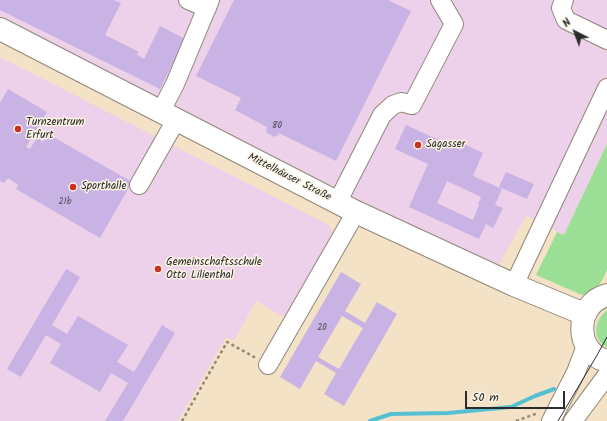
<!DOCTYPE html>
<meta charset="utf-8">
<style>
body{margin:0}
#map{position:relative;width:607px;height:421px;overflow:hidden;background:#f4e2c6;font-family:Kalam,sans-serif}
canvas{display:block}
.north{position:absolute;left:555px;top:12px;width:40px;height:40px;-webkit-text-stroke:3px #fcf5e5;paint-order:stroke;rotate:318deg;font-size:11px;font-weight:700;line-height:16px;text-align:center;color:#2b2b2b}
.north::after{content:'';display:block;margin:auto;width:14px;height:18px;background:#2b2b2b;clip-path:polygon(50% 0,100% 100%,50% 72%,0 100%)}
.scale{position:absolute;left:465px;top:391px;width:100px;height:18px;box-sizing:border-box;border:2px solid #2b2b2b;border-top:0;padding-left:5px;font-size:12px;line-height:14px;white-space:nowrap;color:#2b2b2b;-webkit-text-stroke:3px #fcf5e5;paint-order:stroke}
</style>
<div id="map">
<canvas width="607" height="421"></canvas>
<div class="north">N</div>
<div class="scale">50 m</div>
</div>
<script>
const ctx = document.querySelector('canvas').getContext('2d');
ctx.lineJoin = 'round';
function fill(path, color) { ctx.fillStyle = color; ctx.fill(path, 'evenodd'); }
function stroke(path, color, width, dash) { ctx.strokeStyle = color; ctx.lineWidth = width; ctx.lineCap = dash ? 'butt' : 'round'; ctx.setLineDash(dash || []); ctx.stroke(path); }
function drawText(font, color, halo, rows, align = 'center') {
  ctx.font = font + ' Kalam,sans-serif'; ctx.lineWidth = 3; ctx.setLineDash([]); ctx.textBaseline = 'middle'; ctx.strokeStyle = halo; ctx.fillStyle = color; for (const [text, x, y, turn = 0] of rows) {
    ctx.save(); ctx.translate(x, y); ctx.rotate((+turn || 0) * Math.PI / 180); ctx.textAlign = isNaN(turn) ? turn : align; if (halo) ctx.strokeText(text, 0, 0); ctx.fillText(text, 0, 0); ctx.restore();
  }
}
fill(new Path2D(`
 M0 0H607V144L564 235 526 216 496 270 229 133 99 69 0 19Z
 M0 57 329 225 336 236 287 319 256 301 234 341 226 337 178 421H0Z`), '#edd0e9');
fill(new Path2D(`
 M607 144V270C601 283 597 292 582 295L536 275 557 232 564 235Z
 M607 310V347C591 339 594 320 607 310Z`), '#9bdf96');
stroke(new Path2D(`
 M370 421 391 414 448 413 511 407 535 396 554 389`), '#55c0d1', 4);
fill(new Path2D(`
 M0 0H114L121 3 105 35 139 52 137 55 144 59 160 26 185 39 160 89 0 10Z
 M234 0H388L411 11 336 161 279 133 278 135 274 137 267 133 266 130 267 127 235 110 241 98 196 76Z
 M8 89 47 112 26 147 30 149 37 138 43 142 48 134 132 182 100 238 16 189 18 185 8 178 4 183 0 181V103Z
 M406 125 461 150 464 144 483 153 473 176 502 189 495 205 503 208 493 228 486 224 479 239 409 207 428 164 395 149ZM447 181 479 196 481 198 478 204 479 205 473 220 437 203Z
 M506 172 534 184 527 199 499 187Z
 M66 269 80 277 52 325 67 334 78 316 128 345 117 362 134 372 162 325 175 333 123 421H105L128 383 111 373 100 392 50 363 61 344 46 335 21 377 7 369Z
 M341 272 361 284 345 311 365 323 377 302 397 314 344 406 324 394 336 373 316 361 300 389 280 377ZM342 316 363 328 339 369 318 357Z`), '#c9b2e4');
const minor = new Path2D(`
 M188 0 207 8
 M564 0 561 8 566 20 607 40
 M161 111 175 84 210 0
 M139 185 176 120
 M337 203 382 115 393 105 401 102 412 105 454 24 440 0
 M514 285 607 88
 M268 365 356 212
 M551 421 576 372 586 346
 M573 421 607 375`);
const major = new Path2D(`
 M0 29 356 212 514 285 584 314
 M607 295C574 304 574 353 607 361`);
stroke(minor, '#908678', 20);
stroke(major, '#908678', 24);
stroke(new Path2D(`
 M182 421 227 342 256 358
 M516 421 538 413`), '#908678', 2.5, [3, 3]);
stroke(minor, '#fff', 18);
stroke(major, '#fff', 22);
stroke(new Path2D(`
 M558 421 596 357 607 337`), '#2b2b2b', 1);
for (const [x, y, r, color] of [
 [18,129,4,"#c8321e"],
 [418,145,4,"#c8321e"],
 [73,187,4,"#c8321e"],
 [158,269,4,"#c8321e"]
]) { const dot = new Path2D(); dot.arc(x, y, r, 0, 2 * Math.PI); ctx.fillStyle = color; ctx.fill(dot); stroke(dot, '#fcf5e5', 1.5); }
drawText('9px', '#524d59', null, [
 ["80",277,126],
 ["21b",65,202],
 ["20",322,328]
]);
drawText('11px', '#2b2b2b', '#fcf5e5', [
 ["Turnzentrum",26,123],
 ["Erfurt",26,136],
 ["Sagasser",426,145],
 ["Sporthalle",81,187],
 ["Gemeinschaftsschule",166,263],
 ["Otto Lilienthal",166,276]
], 'left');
drawText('11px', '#2b2b2b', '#fcf5e5', [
 ["Mittelhäuser Straße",289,178,27]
]);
</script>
